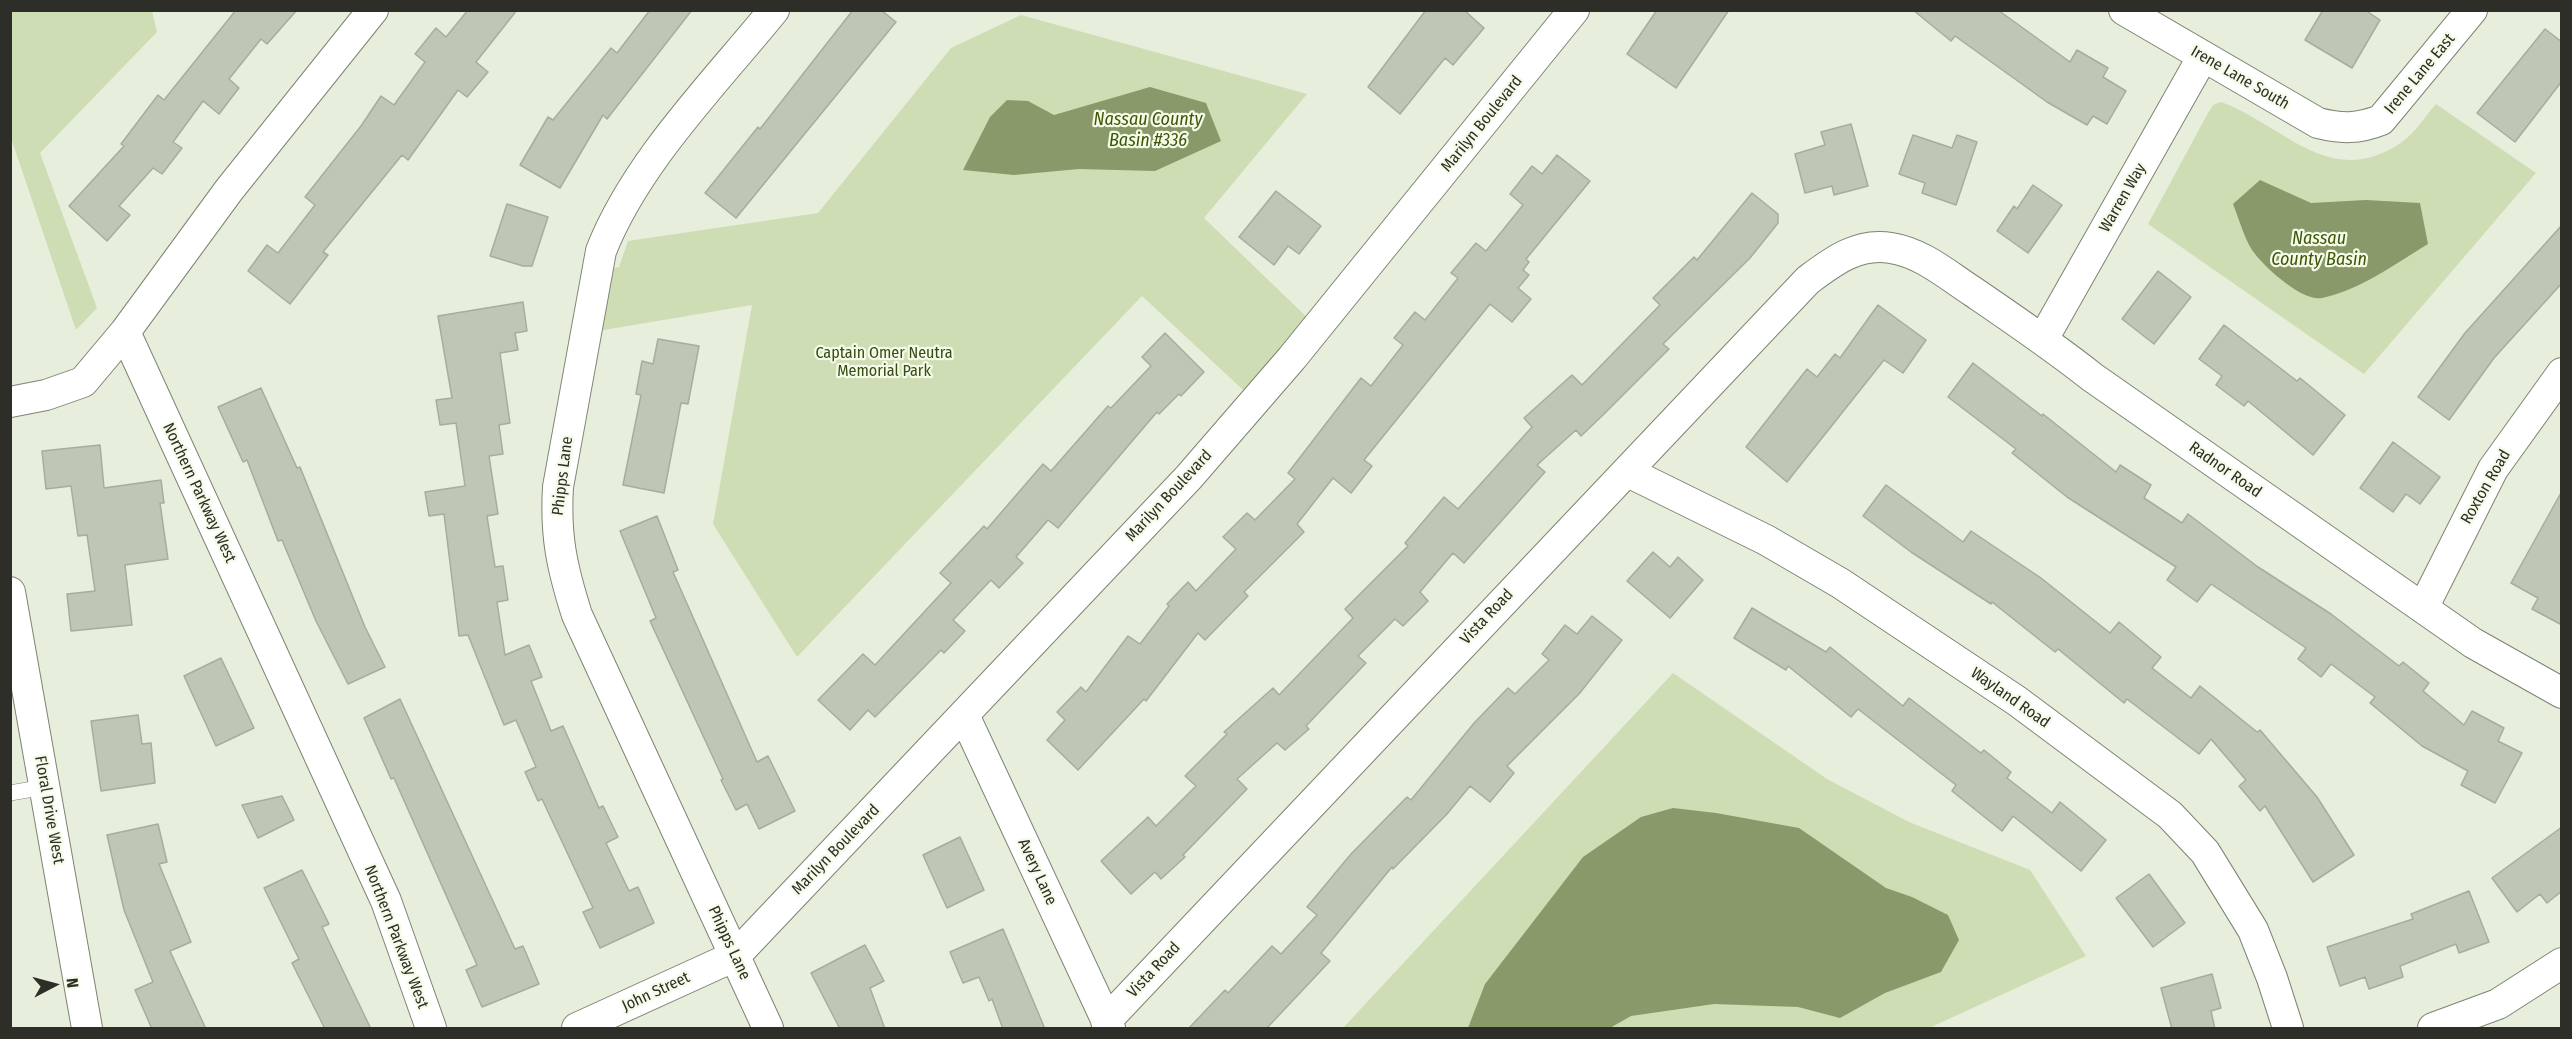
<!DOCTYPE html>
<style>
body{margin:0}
#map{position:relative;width:2572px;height:1039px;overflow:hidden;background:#e7eedb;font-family:"Fira Sans Condensed",sans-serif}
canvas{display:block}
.frame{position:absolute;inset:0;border:12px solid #2c2e27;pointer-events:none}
.north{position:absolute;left:24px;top:955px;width:60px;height:60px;-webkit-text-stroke:4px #f4fbe8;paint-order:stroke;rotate:84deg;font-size:16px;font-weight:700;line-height:24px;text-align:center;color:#2c2e27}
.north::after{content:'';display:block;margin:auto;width:21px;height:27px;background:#2c2e27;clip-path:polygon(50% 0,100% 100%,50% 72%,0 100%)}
</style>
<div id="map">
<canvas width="2572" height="1039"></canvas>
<div class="frame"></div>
<div class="north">N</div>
</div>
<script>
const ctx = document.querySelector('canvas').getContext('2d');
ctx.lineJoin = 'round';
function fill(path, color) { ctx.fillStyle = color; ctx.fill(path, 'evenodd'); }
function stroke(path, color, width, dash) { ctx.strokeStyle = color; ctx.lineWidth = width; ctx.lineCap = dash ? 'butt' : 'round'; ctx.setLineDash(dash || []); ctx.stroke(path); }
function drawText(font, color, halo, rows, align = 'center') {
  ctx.font = font + ' "Fira Sans Condensed",sans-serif'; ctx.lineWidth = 4.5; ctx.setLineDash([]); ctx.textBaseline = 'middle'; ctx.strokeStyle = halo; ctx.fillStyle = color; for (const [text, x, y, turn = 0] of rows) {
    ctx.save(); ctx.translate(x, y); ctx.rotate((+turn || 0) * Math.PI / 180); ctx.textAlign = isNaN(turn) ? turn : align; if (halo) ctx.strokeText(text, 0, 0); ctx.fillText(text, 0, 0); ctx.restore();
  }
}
fill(new Path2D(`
 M10 11H152L157 32 40 153 97 308 76 330 11 138Z
 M1021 15 1307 94 1204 218 1317 327 1255 401 1142 296 797 657 713 524 752 305 586 333 597 271 619 267 628 241 818 213 951 48Z
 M2221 102C2283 124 2330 192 2402 142 2415 133 2426 115 2436 104L2536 173 2364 374 2148 224 2208 113 2213 105Z
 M1673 673 1827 779 1909 822 2030 870 2086 956 1929 1028H1343Z`), '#ceddb4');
fill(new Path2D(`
 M1150 87 1206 103 1221 141 1155 171 1079 169 1014 175 963 170 990 117 1007 100 1028 101 1054 115Z
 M2260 180 2311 203 2366 200 2420 203 2428 244C2395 264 2360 290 2322 298 2302 302 2263 266 2252 250 2244 237 2239 219 2233 204Z
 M1673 808 1716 813 1799 828 1886 888 1912 897 1948 915 1959 940 1941 972 1885 993 1840 1018 1798 1007 1714 1004 1631 1016 1610 1028H1468L1485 984 1583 857 1641 817Z`), '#89996a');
const building = new Path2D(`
 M236 10H297L267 44 261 39 229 79 239 88 219 114 203 101 173 142 182 148 162 174 153 168 119 206 130 215 107 241 69 206 124 146 121 144 158 95 164 100Z
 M468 10H517L476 62 488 72 467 97 458 90 408 160 402 155 323 252 328 255 290 304 248 271 267 245 278 253 315 205 305 197 361 126 381 96 394 105 425 62 415 54 436 28 446 37Z
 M650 10H692L607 119 603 115 560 188 520 165 548 117 553 120 611 48 617 53Z
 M853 10H881L896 22 736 218 705 193 758 127 760 129Z
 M1426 10H1464L1484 28 1453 65 1445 58 1400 114 1368 87Z
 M1657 10H1729L1676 88 1627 54Z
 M1913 10H1998L2070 62 2077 50 2108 68 2103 77 2126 91 2107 124 2093 116 2087 125 2047 102 1955 36 1951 41Z
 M2323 10H2365L2380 20 2352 68 2305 40Z
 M2545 29 2562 42V81L2515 142 2477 113Z
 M1851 124 1868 186 1834 195 1832 186 1805 193 1795 154 1825 145 1821 132Z
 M1913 135 1952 148 1957 135 1977 142 1956 205 1922 193 1925 183 1899 174Z
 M1557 155 1590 181 1526 259 1529 262 1523 270 1529 275 1518 288 1531 299 1512 322 1490 304 1364 460 1372 466 1351 493 1333 478 1297 524 1304 532 1244 592 1248 596 1205 640 1198 633 1146 701 1144 699 1078 770 1047 740 1065 720 1057 712 1081 687 1086 692 1128 636 1140 644 1169 606 1167 604 1188 582 1196 591 1236 549 1223 537 1247 513 1255 520 1295 479 1288 473 1361 378 1371 386 1403 345 1394 338 1415 312 1425 320 1458 278 1451 273 1476 243 1486 251 1523 205 1510 194 1532 166 1542 174Z
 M2033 185 2062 205 2028 253 1997 231 2014 206 2017 209Z
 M1276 191 1321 226 1299 254 1288 246 1274 265 1239 237Z
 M1752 193 1778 214V223L1750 258 1663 344 1669 349 1604 414 1581 436 1576 430 1537 465 1545 472 1464 563 1453 553 1420 592 1428 601 1403 626 1395 619 1358 656 1366 663 1306 726 1309 729 1285 750 1277 743 1237 779 1247 789 1183 855 1185 857 1161 879 1155 872 1131 894 1101 861 1148 817 1156 826 1196 786 1185 776 1227 734 1224 732 1273 688 1279 695 1353 618 1345 609 1408 546 1405 543 1444 497 1458 509 1532 427 1524 418 1572 375 1582 385 1660 305 1653 298 1694 257 1697 260Z
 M507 204 548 217 532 266H523L490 256Z
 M2562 225V283L2494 358 2449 420 2418 397 2465 333Z
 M2158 271 2191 297 2154 344 2122 319Z
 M523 302 527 331 515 333 518 350 500 353 510 423 499 425 503 454 489 456 498 514 487 516 495 567 503 566 508 600 497 602 505 655 529 645 542 677 531 681 551 731 563 726 599 808 603 806 618 837 606 843 629 891 638 887 654 923 600 948 583 912 593 908 542 799 538 801 525 772 536 767 516 720 504 725 468 635 459 636 444 514 429 516 425 492 465 486 456 423 440 425 436 400 452 398 438 316Z
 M1878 305 1926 340 1903 373 1884 360 1787 482 1746 447 1807 369 1817 377 1835 354 1840 358Z
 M2224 325 2297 381 2300 378 2345 415 2313 455 2248 401 2244 406 2216 385 2222 376 2199 359Z
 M1165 333 1204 372 1181 396 1179 394 1159 414 1157 412 1058 528 1048 520 1016 557 1023 563 999 588 991 580 953 620 965 631 944 653 941 650 875 717 868 710 850 730 818 700 863 654 875 665 951 583 940 573 984 526 987 529 1043 464 1051 471 1108 406 1111 408 1151 366 1142 357Z
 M658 339 699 346 688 404 681 403 664 493 623 485 641 395 636 394 642 361 653 364Z
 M1973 363 2042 416 2043 414 2116 472 2120 465 2151 485 2144 498 2182 523 2188 514 2258 567 2331 614 2399 666 2403 662 2429 683 2423 691 2464 725 2472 711 2504 728 2498 741 2522 753 2495 803 2461 785 2468 771 2422 746 2370 703 2375 697 2331 664 2321 677 2298 659 2306 648 2211 584 2197 602 2167 580 2176 567 2067 497 2012 453 2016 449 1948 397Z
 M261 388 297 468 300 467 365 627 385 667 348 684 316 621 282 540 278 541 247 460 243 462 218 407Z
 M2393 442 2440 477 2420 504 2406 494 2393 512 2360 488Z
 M100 445 104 488 161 480 164 503H160L168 559 125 565 132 625 71 631 67 594 95 591 87 535 78 536 71 486 46 489 42 451Z
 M1886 485 1963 542 1971 531 2041 578 2110 633 2119 622 2161 657 2152 668 2191 698 2200 686 2257 732 2260 730 2317 797 2354 855 2313 882 2265 806 2260 811 2239 786 2246 780 2211 739 2199 754 2127 699 2124 703 2058 649 2055 652 1992 602 1991 604 1911 552 1863 516Z
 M2562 491V625L2532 609 2538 598 2511 583Z
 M657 516 678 570 673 572 757 762 768 756 795 811 759 829 747 804 736 810 721 780 723 779 650 621 656 618 620 531Z
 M1653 552 1670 567 1678 557 1703 580 1670 618 1627 581Z
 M1752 608 1826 652 1830 647 1903 706 1909 698 1981 753 1984 750 2011 772 2007 778 2052 813 2060 802 2106 840 2081 871 2013 816 2002 831 1952 791 1956 785 1858 709 1851 717 1788 666 1786 670 1734 638Z
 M1592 616 1622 640 1579 694 1507 766 1514 773 1490 802 1470 786 1447 814 1393 869 1392 867 1321 953 1330 961 1266 1029H1188L1225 990 1228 993 1272 946 1281 954 1317 915 1307 907 1351 854 1407 797 1411 800 1475 722 1508 688 1515 694 1549 660 1542 654 1565 625 1577 634Z
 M221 658 254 728 216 746 184 676Z
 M400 699 515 949 523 946 539 984 482 1007 466 970 477 965 394 778 391 779 364 718Z
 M138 715 142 744 151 743 155 783 101 791 91 721Z
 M282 796 294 820 258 838 242 805Z
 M158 824 167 862 159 864 191 942 170 951 206 1029H152L135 990 153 982 124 910 107 835Z
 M2562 827V891L2547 903 2540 894 2517 912 2492 878Z
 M960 837 984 890 947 908 923 855Z
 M302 870 329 924 322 927 371 1029H325L292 963 299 959 264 888Z
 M2149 874 2185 923 2153 947 2116 898Z
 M2469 891 2489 942 2459 953 2456 944 2400 966 2403 977 2369 989 2365 977 2340 986 2327 947 2413 919 2411 914Z
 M1003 929 1045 1029H1003L992 999 989 1001 979 977 963 983 950 952Z
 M865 945 884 981 870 988 885 1029H840L811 973Z
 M2212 974 2221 1008 2211 1011 2215 1029H2172L2161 988Z`);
fill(building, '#bfc6b3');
stroke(building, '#a6ad9b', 1.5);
const service = new Path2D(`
 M10 793 45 787`);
const minor = new Path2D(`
 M373 10 229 190 125 332 386 901 431 1028
 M2124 10 2318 123C2342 129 2358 129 2381 120L2472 10
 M2043 339 2202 58
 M10 402 46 395 83 382 125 332
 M1628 472 1766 540 1840 583 2017 701 2170 815 2205 852 2253 930 2272 978 2288 1028
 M10 592 87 1028
 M2423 608 2493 469 2562 373
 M964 715 1110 1028
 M1106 1021 1808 280C1832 262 1858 242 1891 248 1922 253 1946 274 1972 291 2013 319 2053 346 2092 377L2473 643 2562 693
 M577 1028 735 956 1189 477 1292 358 1574 10
 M768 1028 577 615C562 568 555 536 558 487L601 251C636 162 714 84 774 10
 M2433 1028 2498 1004 2562 963`);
stroke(service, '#7e8473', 16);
stroke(minor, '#7e8473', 32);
stroke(service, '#fff', 15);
stroke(minor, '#fff', 30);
drawText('16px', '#2c2e27', '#f4fbe8', [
 ["Irene Lane East",2420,74,-50],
 ["Irene Lane South",2240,78,30],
 ["Marilyn Boulevard",1482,124,-51],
 ["Warren Way",2123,198,-60],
 ["Radnor Road",2225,470,35],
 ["Phipps Lane",563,476,-83],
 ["Roxton Road",2486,487,-60],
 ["Northern Parkway West",199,493,65],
 ["Marilyn Boulevard",1169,496,-47],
 ["Vista Road",1487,617,-47],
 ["Wayland Road",2010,698,35],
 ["Floral Drive West",49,810,80],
 ["Marilyn Boulevard",836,850,-46],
 ["Avery Lane",1037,872,65],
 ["Northern Parkway West",396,937,69],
 ["Phipps Lane",729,943,65],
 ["Vista Road",1154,970,-47],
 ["John Street",656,992,-25]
]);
drawText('16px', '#3a4a14', '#f4fbe8', [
 ["Captain Omer Neutra",884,354],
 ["Memorial Park",884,372]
]);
drawText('italic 18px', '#405406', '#f4fbe8', [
 ["Nassau County",1148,120],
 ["Basin #336",1148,141],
 ["Nassau",2319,239],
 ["County Basin",2319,260]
]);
</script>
